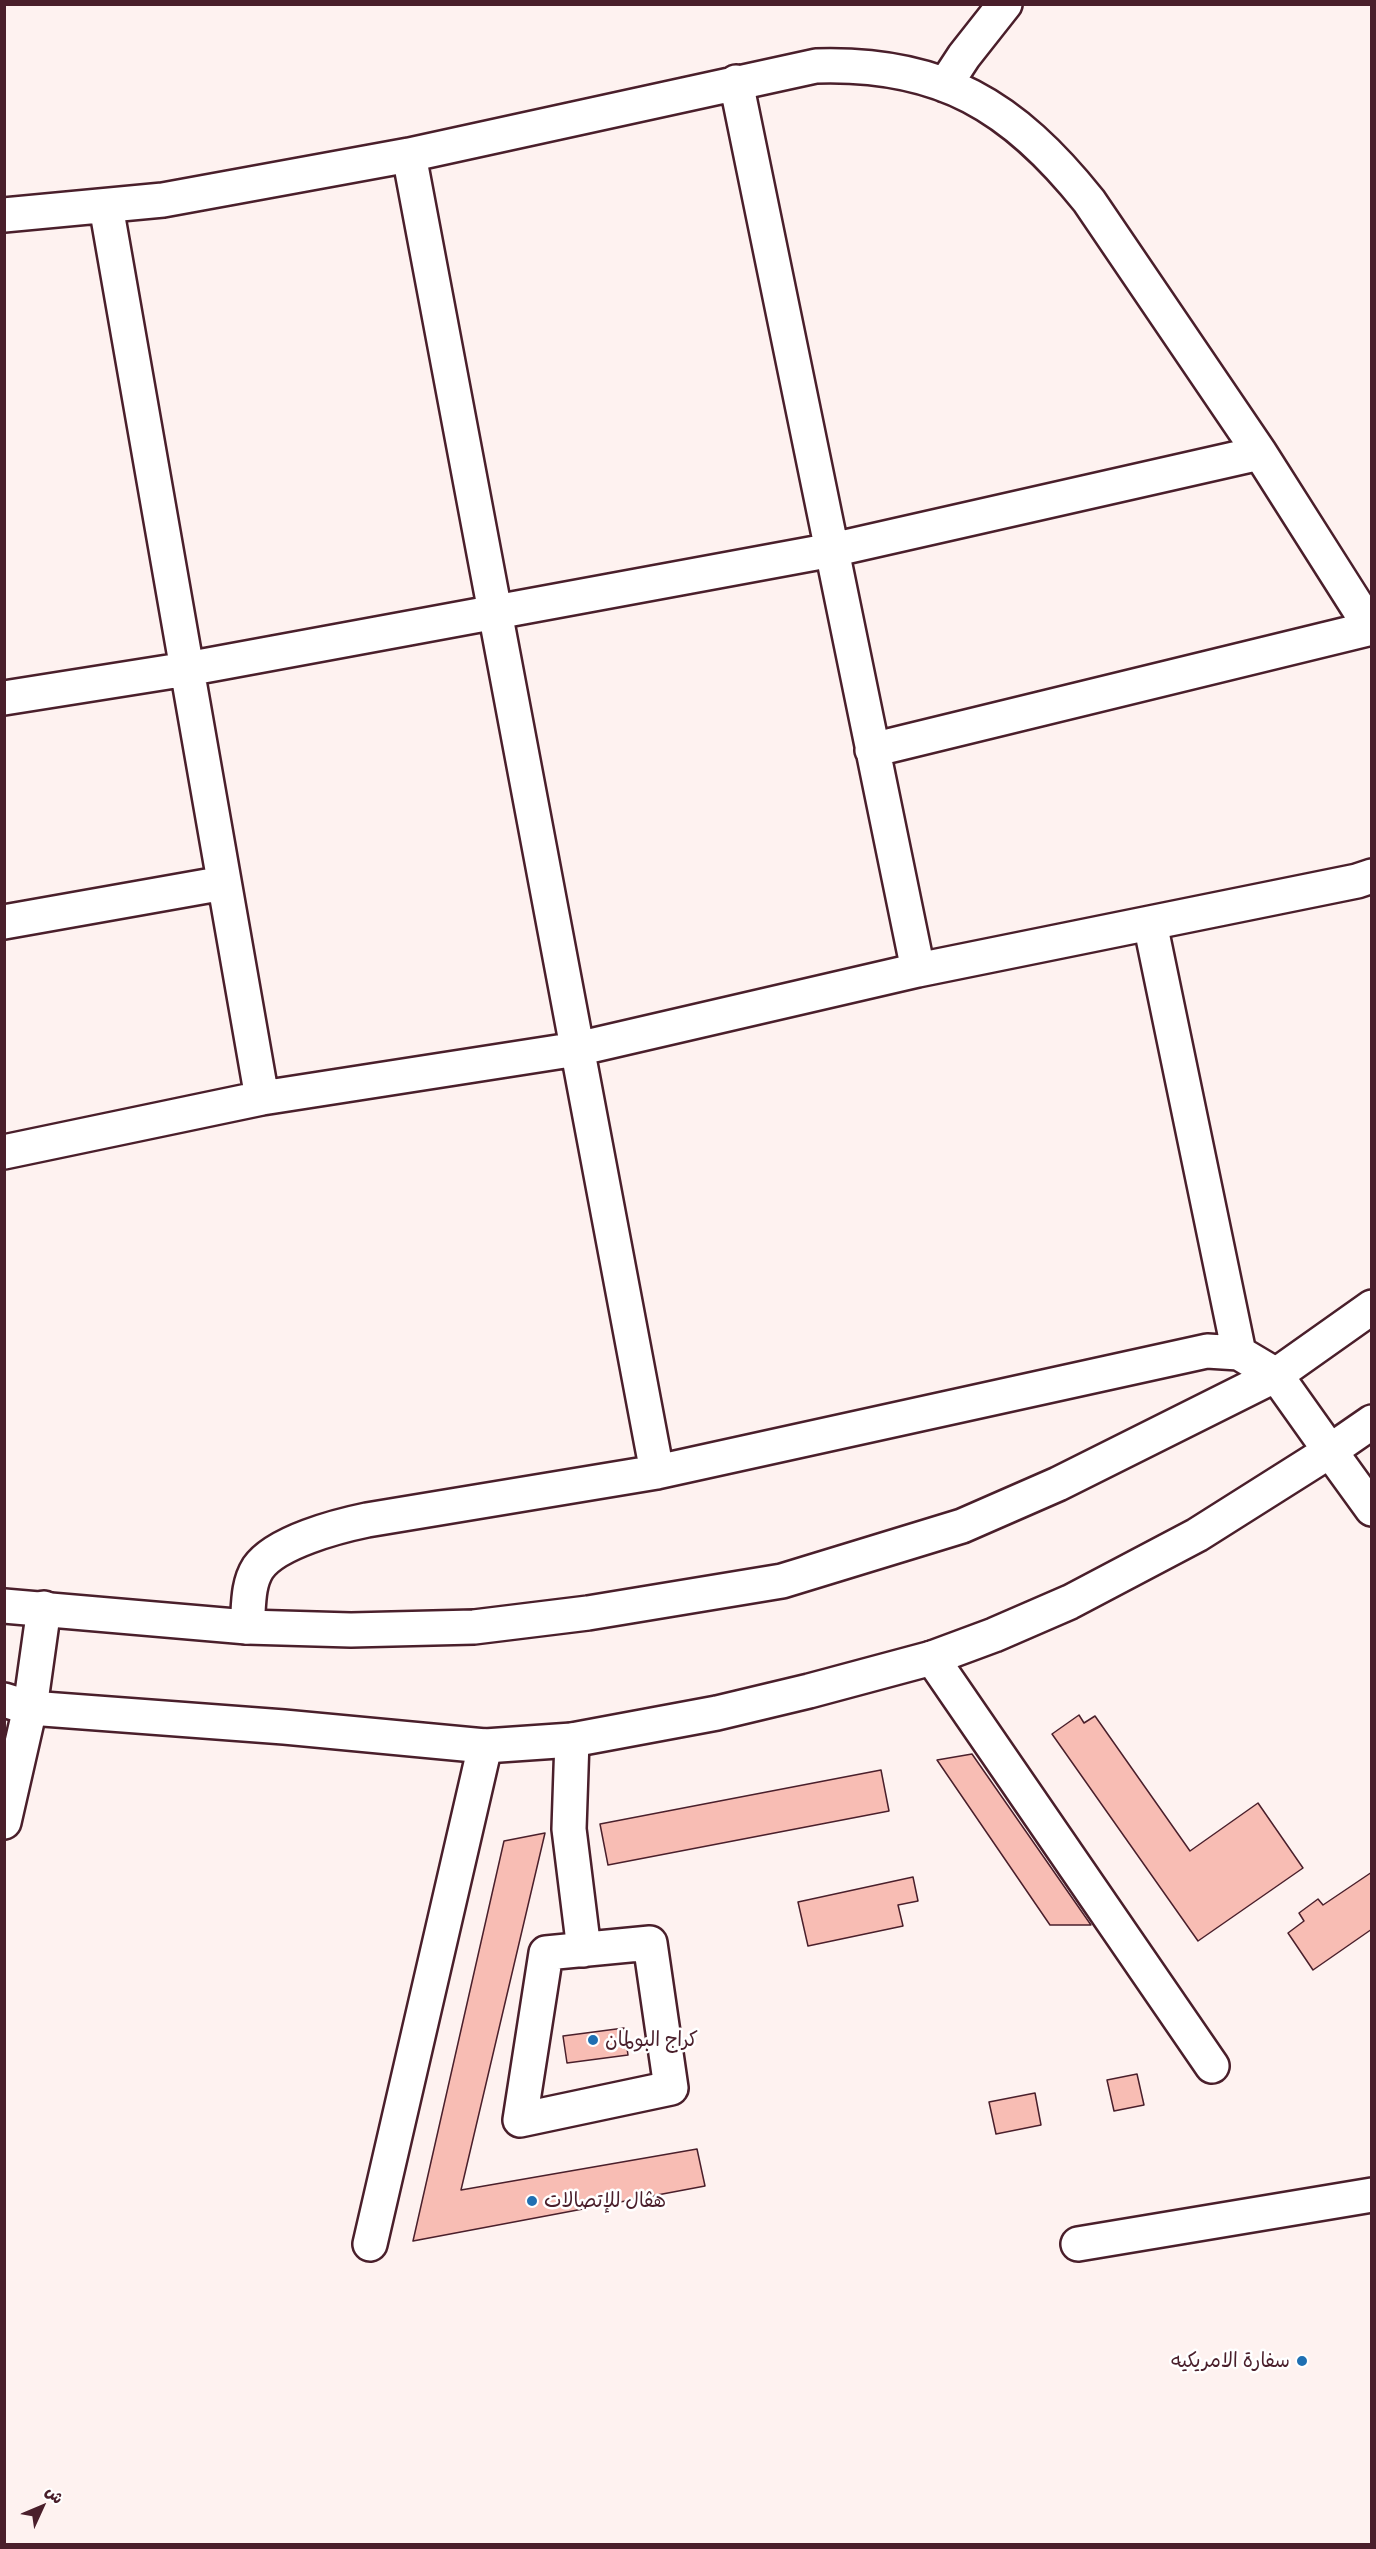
<!DOCTYPE html>
<meta charset="utf-8">
<style>
body{margin:0}
#map{position:relative;width:1376px;height:2549px;overflow:hidden;background:#fef2f0;font-family:Delius,"Playpen Sans Arabic",sans-serif}
canvas{display:block}
.frame{position:absolute;inset:0;border:6px solid #4a1f2b;pointer-events:none}
.north{position:absolute;left:12px;top:2477px;width:60px;height:60px;-webkit-text-stroke:4px #fff;paint-order:stroke;rotate:46deg;font-size:16px;font-weight:700;line-height:24px;text-align:center;color:#4a1f2b}
.north::after{content:'';display:block;margin:auto;width:21px;height:27px;background:#4a1f2b;clip-path:polygon(50% 0,100% 100%,50% 72%,0 100%)}
</style>
<div id="map">
<canvas width="1376" height="2549"></canvas>
<div class="frame"></div>
<div class="north">ش</div>
</div>
<script>
const ctx = document.querySelector('canvas').getContext('2d');
ctx.lineJoin = 'round';
function fill(path, color) { ctx.fillStyle = color; ctx.fill(path, 'evenodd'); }
function stroke(path, color, width, dash) { ctx.strokeStyle = color; ctx.lineWidth = width; ctx.lineCap = dash ? 'butt' : 'round'; ctx.setLineDash(dash || []); ctx.stroke(path); }
function drawText(font, color, halo, rows, align = 'center') {
  ctx.font = font + ' Delius,"Playpen Sans Arabic",sans-serif'; ctx.lineWidth = 5; ctx.setLineDash([]); ctx.textBaseline = 'middle'; ctx.strokeStyle = halo; ctx.fillStyle = color; for (const [text, x, y, turn = 0] of rows) {
    ctx.save(); ctx.translate(x, y); ctx.rotate((+turn || 0) * Math.PI / 180); ctx.textAlign = isNaN(turn) ? turn : align; if (halo) ctx.strokeText(text, 0, 0); ctx.fillText(text, 0, 0); ctx.restore();
  }
}
const building = new Path2D(`
 M1079 1715 1084 1723 1095 1716 1190 1851 1258 1803 1303 1868 1198 1941 1052 1734Z
 M972 1754 1091 1925H1050L937 1760Z
 M881 1770 889 1811 608 1865 600 1824Z
 M545 1833 461 2190 697 2149 705 2186 413 2241 504 1841Z
 M1372 1872V1929L1313 1970 1288 1933 1304 1921 1299 1913 1318 1899 1323 1905Z
 M913 1877 918 1901 898 1905 903 1926 808 1946 798 1902Z
 M624 2028 628 2055 567 2063 563 2036Z
 M1137 2074 1144 2105 1114 2111 1107 2080Z
 M1035 2093 1041 2125 996 2134 989 2102Z`);
fill(building, '#f8bdb4');
stroke(building, '#4a1f2b', 1.5);
const minor = new Path2D(`
 M736 82 918 970
 M945 85 964 56 1005 4
 M409 155 657 1472
 M106 206 262 1098
 M4 215 163 200 409 155 816 66C941 62 1013 106 1089 201L1260 453 1371 628H1372L872 750
 M4 698 187 669 832 550 1260 453
 M4 922 224 883
 M1150 923 1239 1353
 M4 1152 262 1098 577 1049 918 970 1357 881 1372 876
 M1330 1451 1372 1509
 M247 1627C249 1608 247 1585 258 1568 276 1542 338 1526 367 1520L657 1472 1207 1351 1239 1353 1276 1375
 M932 1658 1212 2066
 M572 1740 569 1829 584 1950
 M4 1822 30 1708 44 1608
 M650 1943 671 2088 520 2120 546 1953Z
 M370 2244 485 1746
 M1078 2244 1372 2195`);
const major = new Path2D(`
 M1276 1375 1330 1451
 M4 1606 247 1627 351 1630 474 1627 588 1613 782 1581 962 1526 1058 1484 1276 1375 1372 1307
 M4 1700 30 1708 284 1727 485 1746 572 1740 717 1713 809 1691 932 1658 994 1635 1070 1602 1197 1535 1330 1451 1372 1422`);
stroke(minor, '#4a1f2b', 38);
stroke(major, '#4a1f2b', 38);
stroke(minor, '#fff', 33);
stroke(major, '#fff', 33);
for (const [x, y, r, color] of [
 [593,2040,6,"#1f6fb2"],
 [532,2201,6,"#1f6fb2"],
 [1302,2361,6,"#1f6fb2"]
]) { const dot = new Path2D(); dot.arc(x, y, r, 0, 2 * Math.PI); ctx.fillStyle = color; ctx.fill(dot); stroke(dot, '#fff', 2); }
drawText('20px', '#4a1f2b', '#fff', [
 ["كراج البولمان",605,2040],
 ["هڤال للإتصالات",544,2201],
 ["سفارة الامريكيه",1290,2361,"right"]
], 'left');
</script>
